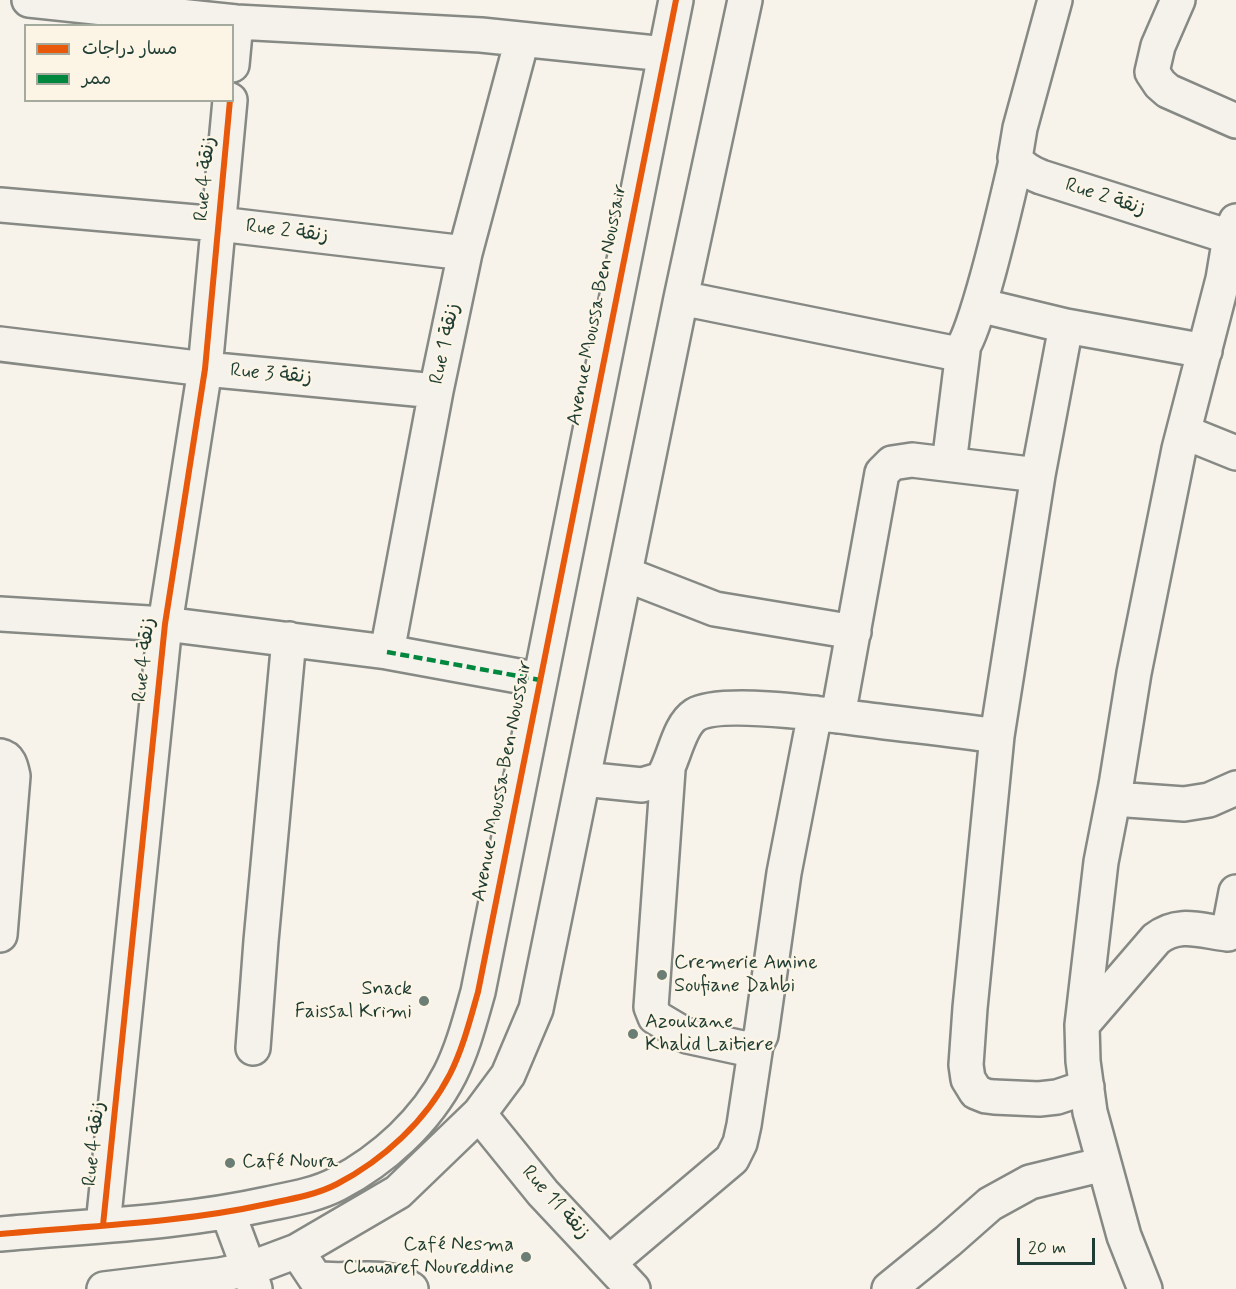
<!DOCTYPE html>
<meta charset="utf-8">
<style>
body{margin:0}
#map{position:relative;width:1236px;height:1289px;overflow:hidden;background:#f7f3ea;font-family:Mynerve,"Playpen Sans Arabic",sans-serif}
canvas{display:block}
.legend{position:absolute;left:24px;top:24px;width:210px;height:78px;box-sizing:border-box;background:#fcf5e5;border:2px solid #a4ab9e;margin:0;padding:8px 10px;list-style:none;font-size:18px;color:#1f3d34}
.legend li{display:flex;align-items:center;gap:12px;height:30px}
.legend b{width:30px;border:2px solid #a4ab9e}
.scale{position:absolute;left:1017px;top:1238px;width:78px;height:27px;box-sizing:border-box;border:3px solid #1f3d34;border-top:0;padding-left:8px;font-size:18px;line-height:21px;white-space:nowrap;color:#1f3d34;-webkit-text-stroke:4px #fcf5e5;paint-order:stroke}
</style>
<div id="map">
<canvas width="1236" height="1289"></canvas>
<ul class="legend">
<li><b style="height:8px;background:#e8590c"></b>مسار دراجات</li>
<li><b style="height:8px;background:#00873e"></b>ممر</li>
</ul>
<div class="scale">20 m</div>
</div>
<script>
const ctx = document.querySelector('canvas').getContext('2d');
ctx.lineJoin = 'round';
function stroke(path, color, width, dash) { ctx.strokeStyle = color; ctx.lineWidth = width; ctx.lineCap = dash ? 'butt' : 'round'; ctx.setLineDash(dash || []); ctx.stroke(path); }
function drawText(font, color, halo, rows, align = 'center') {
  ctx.font = font + ' Mynerve,"Playpen Sans Arabic",sans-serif'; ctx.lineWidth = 4.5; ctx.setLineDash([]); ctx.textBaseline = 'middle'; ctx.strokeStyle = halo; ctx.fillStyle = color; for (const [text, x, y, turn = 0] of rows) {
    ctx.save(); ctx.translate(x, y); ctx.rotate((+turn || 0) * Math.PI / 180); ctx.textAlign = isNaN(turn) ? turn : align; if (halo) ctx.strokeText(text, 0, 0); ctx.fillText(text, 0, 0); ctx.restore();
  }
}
const minor = new Path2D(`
 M29 0 236 22 481 35 665 54
 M1055 0 1020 128 1015 158C1021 168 1031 173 1041 177L1230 237
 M1178 0 1158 46 1152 72 1160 84 1168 91 1236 121
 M232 65 236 22
 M0 205 219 224 465 253
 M681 298 958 354C975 342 1009 191 1016 161
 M979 305 1066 326 1205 351
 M0 344 205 369 436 391
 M1184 432 1236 453
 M949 464 963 351
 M625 574 715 609 854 632
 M0 614 165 624 387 652 540 680
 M387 652 436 391 465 253 522 40
 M838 716 882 473 892 463 912 460 1038 475
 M997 736 1038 475 1066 326
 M0 756C10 758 11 767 13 776L0 935
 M668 770 651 1007 655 1017 687 1036 747 1049 756 1045
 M583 779 642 785 662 779C674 761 678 726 695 715 723 698 843 717 878 721 918 726 957 730 997 736L970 1008 966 1065 968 1079 976 1092 986 1096 994 1097 1039 1099 1057 1097 1087 1087
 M1114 799 1184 804 1209 800 1236 788
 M1082 1025 1156 939C1179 921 1201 931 1228 934L1236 892
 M253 1048 261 941 289 639
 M479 1114 543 1193 633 1289
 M228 1213 249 1269 255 1289
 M103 1225 165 624 205 369 230 100
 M0 1234C88 1226 181 1223 267 1204 291 1199 316 1195 337 1184 383 1160 426 1121 450 1074 463 1048 470 1020 478 992L676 0
 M297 1251 315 1278C346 1284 384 1271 411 1289
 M610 1262 732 1159 740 1143 744 1125 756 1045 761 1035 784 873 815 713
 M104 1289 220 1275 249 1269 297 1251 398 1192 479 1114 508 1075 536 1009 681 298 745 0
 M889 1289 948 1241 990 1204 1030 1182 1104 1164
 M1145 1289 1124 1236 1090 1112 1083 1061 1082 1025 1101 862 1116 785 1134 673 1179 449 1223 279 1230 237 1236 221`);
stroke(minor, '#868984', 38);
stroke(minor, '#f5f2ec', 33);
stroke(new Path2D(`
 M387 652 540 680`), '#00873e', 4.5, [9, 4.5]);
stroke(new Path2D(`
 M103 1225 165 624 205 369 230 100
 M0 1234C88 1226 181 1223 267 1204 291 1199 316 1195 337 1184 383 1160 426 1121 450 1074 463 1048 470 1020 478 992L676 0`), '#e8590c', 6);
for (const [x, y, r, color] of [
 [662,975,6,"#6b7d74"],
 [424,1001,6,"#6b7d74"],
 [633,1034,6,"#6b7d74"],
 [230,1163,6,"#6b7d74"],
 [526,1257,6,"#6b7d74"]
]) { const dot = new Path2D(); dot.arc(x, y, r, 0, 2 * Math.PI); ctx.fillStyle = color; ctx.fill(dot); stroke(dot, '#fcf5e5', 2); }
drawText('20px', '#1f3d34', '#fcf5e5', [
 ["Rue 4 زنقة",206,179,-85],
 ["Rue 2 زنقة",1105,198,18],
 ["Rue 2 زنقة",287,232,7],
 ["Avenue Moussa Ben Noussair",598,305,-79],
 ["Rue 1 زنقة",446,344,-78],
 ["Rue 3 زنقة",271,375,5],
 ["Rue 4 زنقة",145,660,-84],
 ["Avenue Moussa Ben Noussair",503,781,-79],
 ["Rue 4 زنقة",95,1144,-84],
 ["Rue 11 زنقة",555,1203,48]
]);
drawText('20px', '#1f3d34', '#fcf5e5', [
 ["Cremerie Amine",674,964],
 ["Soufiane Dahbi",674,987],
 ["Snack",412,990,"right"],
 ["Faissal Krimi",412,1013,"right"],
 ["Azoukane",645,1023],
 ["Khalid Laitiere",645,1046],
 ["Café Noura",242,1163],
 ["Café Nesma",514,1246,"right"],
 ["Chouaref Noureddine",514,1269,"right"]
], 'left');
</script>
